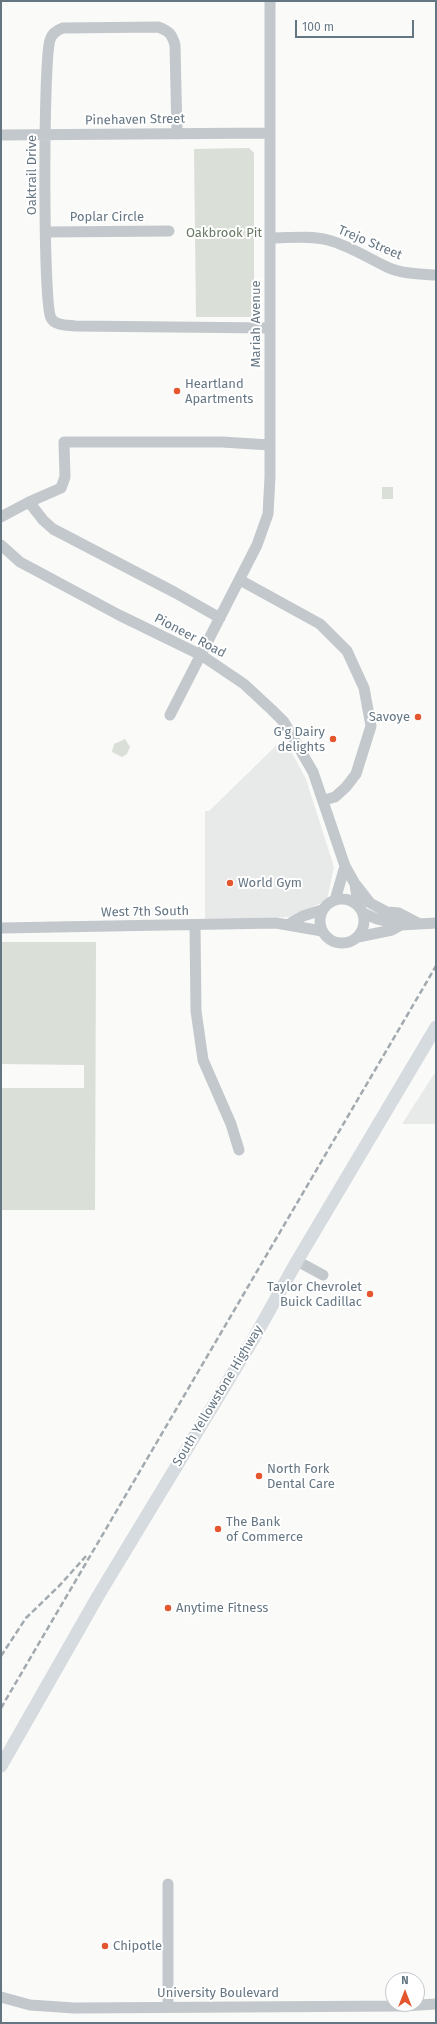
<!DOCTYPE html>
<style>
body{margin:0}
#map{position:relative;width:437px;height:2024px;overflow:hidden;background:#fafaf8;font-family:"Fira Sans",sans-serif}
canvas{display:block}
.frame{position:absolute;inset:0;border:2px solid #657683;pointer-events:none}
.north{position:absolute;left:385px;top:1972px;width:40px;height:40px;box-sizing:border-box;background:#fff;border:1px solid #c1c8cd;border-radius:50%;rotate:0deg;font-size:11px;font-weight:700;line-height:16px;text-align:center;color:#657683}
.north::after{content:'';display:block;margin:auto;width:14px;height:18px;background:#e4572e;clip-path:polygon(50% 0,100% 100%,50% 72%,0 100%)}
.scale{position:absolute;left:295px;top:20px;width:119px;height:18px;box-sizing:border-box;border:2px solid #657683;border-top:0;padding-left:5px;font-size:12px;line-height:14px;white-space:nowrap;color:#657683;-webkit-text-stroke:3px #fff;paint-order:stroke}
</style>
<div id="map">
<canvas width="437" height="2024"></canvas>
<div class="frame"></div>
<div class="north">N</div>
<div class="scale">100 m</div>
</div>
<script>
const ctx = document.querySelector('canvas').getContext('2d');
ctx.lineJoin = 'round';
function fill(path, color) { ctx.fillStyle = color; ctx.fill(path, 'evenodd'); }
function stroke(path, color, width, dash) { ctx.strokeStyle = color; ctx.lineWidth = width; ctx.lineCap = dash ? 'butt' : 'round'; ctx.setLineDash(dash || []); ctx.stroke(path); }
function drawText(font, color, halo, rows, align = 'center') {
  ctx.font = font + ' "Fira Sans",sans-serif'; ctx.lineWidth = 4; ctx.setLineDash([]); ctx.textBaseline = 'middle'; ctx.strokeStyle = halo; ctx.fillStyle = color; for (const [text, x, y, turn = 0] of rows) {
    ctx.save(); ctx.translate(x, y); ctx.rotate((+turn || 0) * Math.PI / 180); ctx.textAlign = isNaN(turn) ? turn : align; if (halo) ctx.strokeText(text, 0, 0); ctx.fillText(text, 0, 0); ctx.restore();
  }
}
fill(new Path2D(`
 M284 738 306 779 334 867 327 900 292 917 205 919V811H209Z
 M436 1071V1124H402Z`), '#e8e9e9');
fill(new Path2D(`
 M249 148 254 153V314L251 317H196L194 149Z
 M382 487H393V499H382Z
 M125 739 130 747 127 754 122 757 112 752 114 744Z
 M1 942H96L95 1210H1V1088H84V1065L1 1064Z`), '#dadfd7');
stroke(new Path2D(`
 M177 134 175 45C172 34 169 31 158 27L63 28C57 30 52 33 50 40 43 61 43 304 51 318 55 326 68 325 75 326L270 328
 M1 135 270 133
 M46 232 169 231
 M270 238C289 238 310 235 328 240 350 246 368 258 387 267 402 274 420 274 436 275
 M29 502 61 488 65 477 64 442H222L270 445
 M1 517 29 502 43 520 53 529 174 592 220 618
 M1 545 20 562 119 615 201 655 244 684 272 710 284 722 313 772 345 866 355 884 358 905
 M240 580 320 624 347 651 364 688 371 726 356 774 346 787 335 797 324 800
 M170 715 257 545 268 514 270 477V1
 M356 885 370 903 387 912 399 913 418 923
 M320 921a22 22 0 1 1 44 0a22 22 0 1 1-44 0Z
 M335 900 345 866
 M363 913 377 919 401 925 436 923
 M289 924 303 916 322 910
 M195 925 196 1011 203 1060 231 1124 239 1150
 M1 928 276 923 322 931
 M358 937 392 930 401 925
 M297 1261 323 1275
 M1 1997 30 2005 74 2008 402 2006 436 2004
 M168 2007V1884`), '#c3c8cc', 11);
stroke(new Path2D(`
 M1 1766 98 1596 254 1338 297 1261 436 1027`), '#d6dbdf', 13);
stroke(new Path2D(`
 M1 1656 26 1618 60 1585 86 1556
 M1 1708 436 966`), '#a2aab0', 2.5, [6, 3]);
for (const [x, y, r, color] of [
 [177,391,4,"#e4572e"],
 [418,717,4,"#e4572e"],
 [333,739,4,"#e4572e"],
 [230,883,4,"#e4572e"],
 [370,1294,4,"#e4572e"],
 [259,1476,4,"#e4572e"],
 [218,1529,4,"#e4572e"],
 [168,1608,4,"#e4572e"],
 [105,1946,4,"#e4572e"]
]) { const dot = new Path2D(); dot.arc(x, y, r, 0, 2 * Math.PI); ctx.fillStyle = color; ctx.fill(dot); stroke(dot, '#fff', 1.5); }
drawText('13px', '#657683', '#fff', [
 ["Pinehaven Street",135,120,-1],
 ["Oaktrail Drive",32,175,-90],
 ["Poplar Circle",107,217],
 ["Trejo Street",370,243,23],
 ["Mariah Avenue",256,324,-90],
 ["Pioneer Road",190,636,28],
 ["West 7th South",145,912,-1],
 ["South Yellowstone Highway",218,1396,-59],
 ["University Boulevard",218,1993]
]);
drawText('13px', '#687a64', '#fff', [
 ["Oakbrook Pit",224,233]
]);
drawText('13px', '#657683', '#fff', [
 ["Heartland",185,384],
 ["Apartments",185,399],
 ["Savoye",410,717,"right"],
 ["G'g Dairy",325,732,"right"],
 ["delights",325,747,"right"],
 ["World Gym",238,883],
 ["Taylor Chevrolet",362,1287,"right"],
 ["Buick Cadillac",362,1302,"right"],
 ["North Fork",267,1469],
 ["Dental Care",267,1484],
 ["The Bank",226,1522],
 ["of Commerce",226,1537],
 ["Anytime Fitness",176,1608],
 ["Chipotle",113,1946]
], 'left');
</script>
